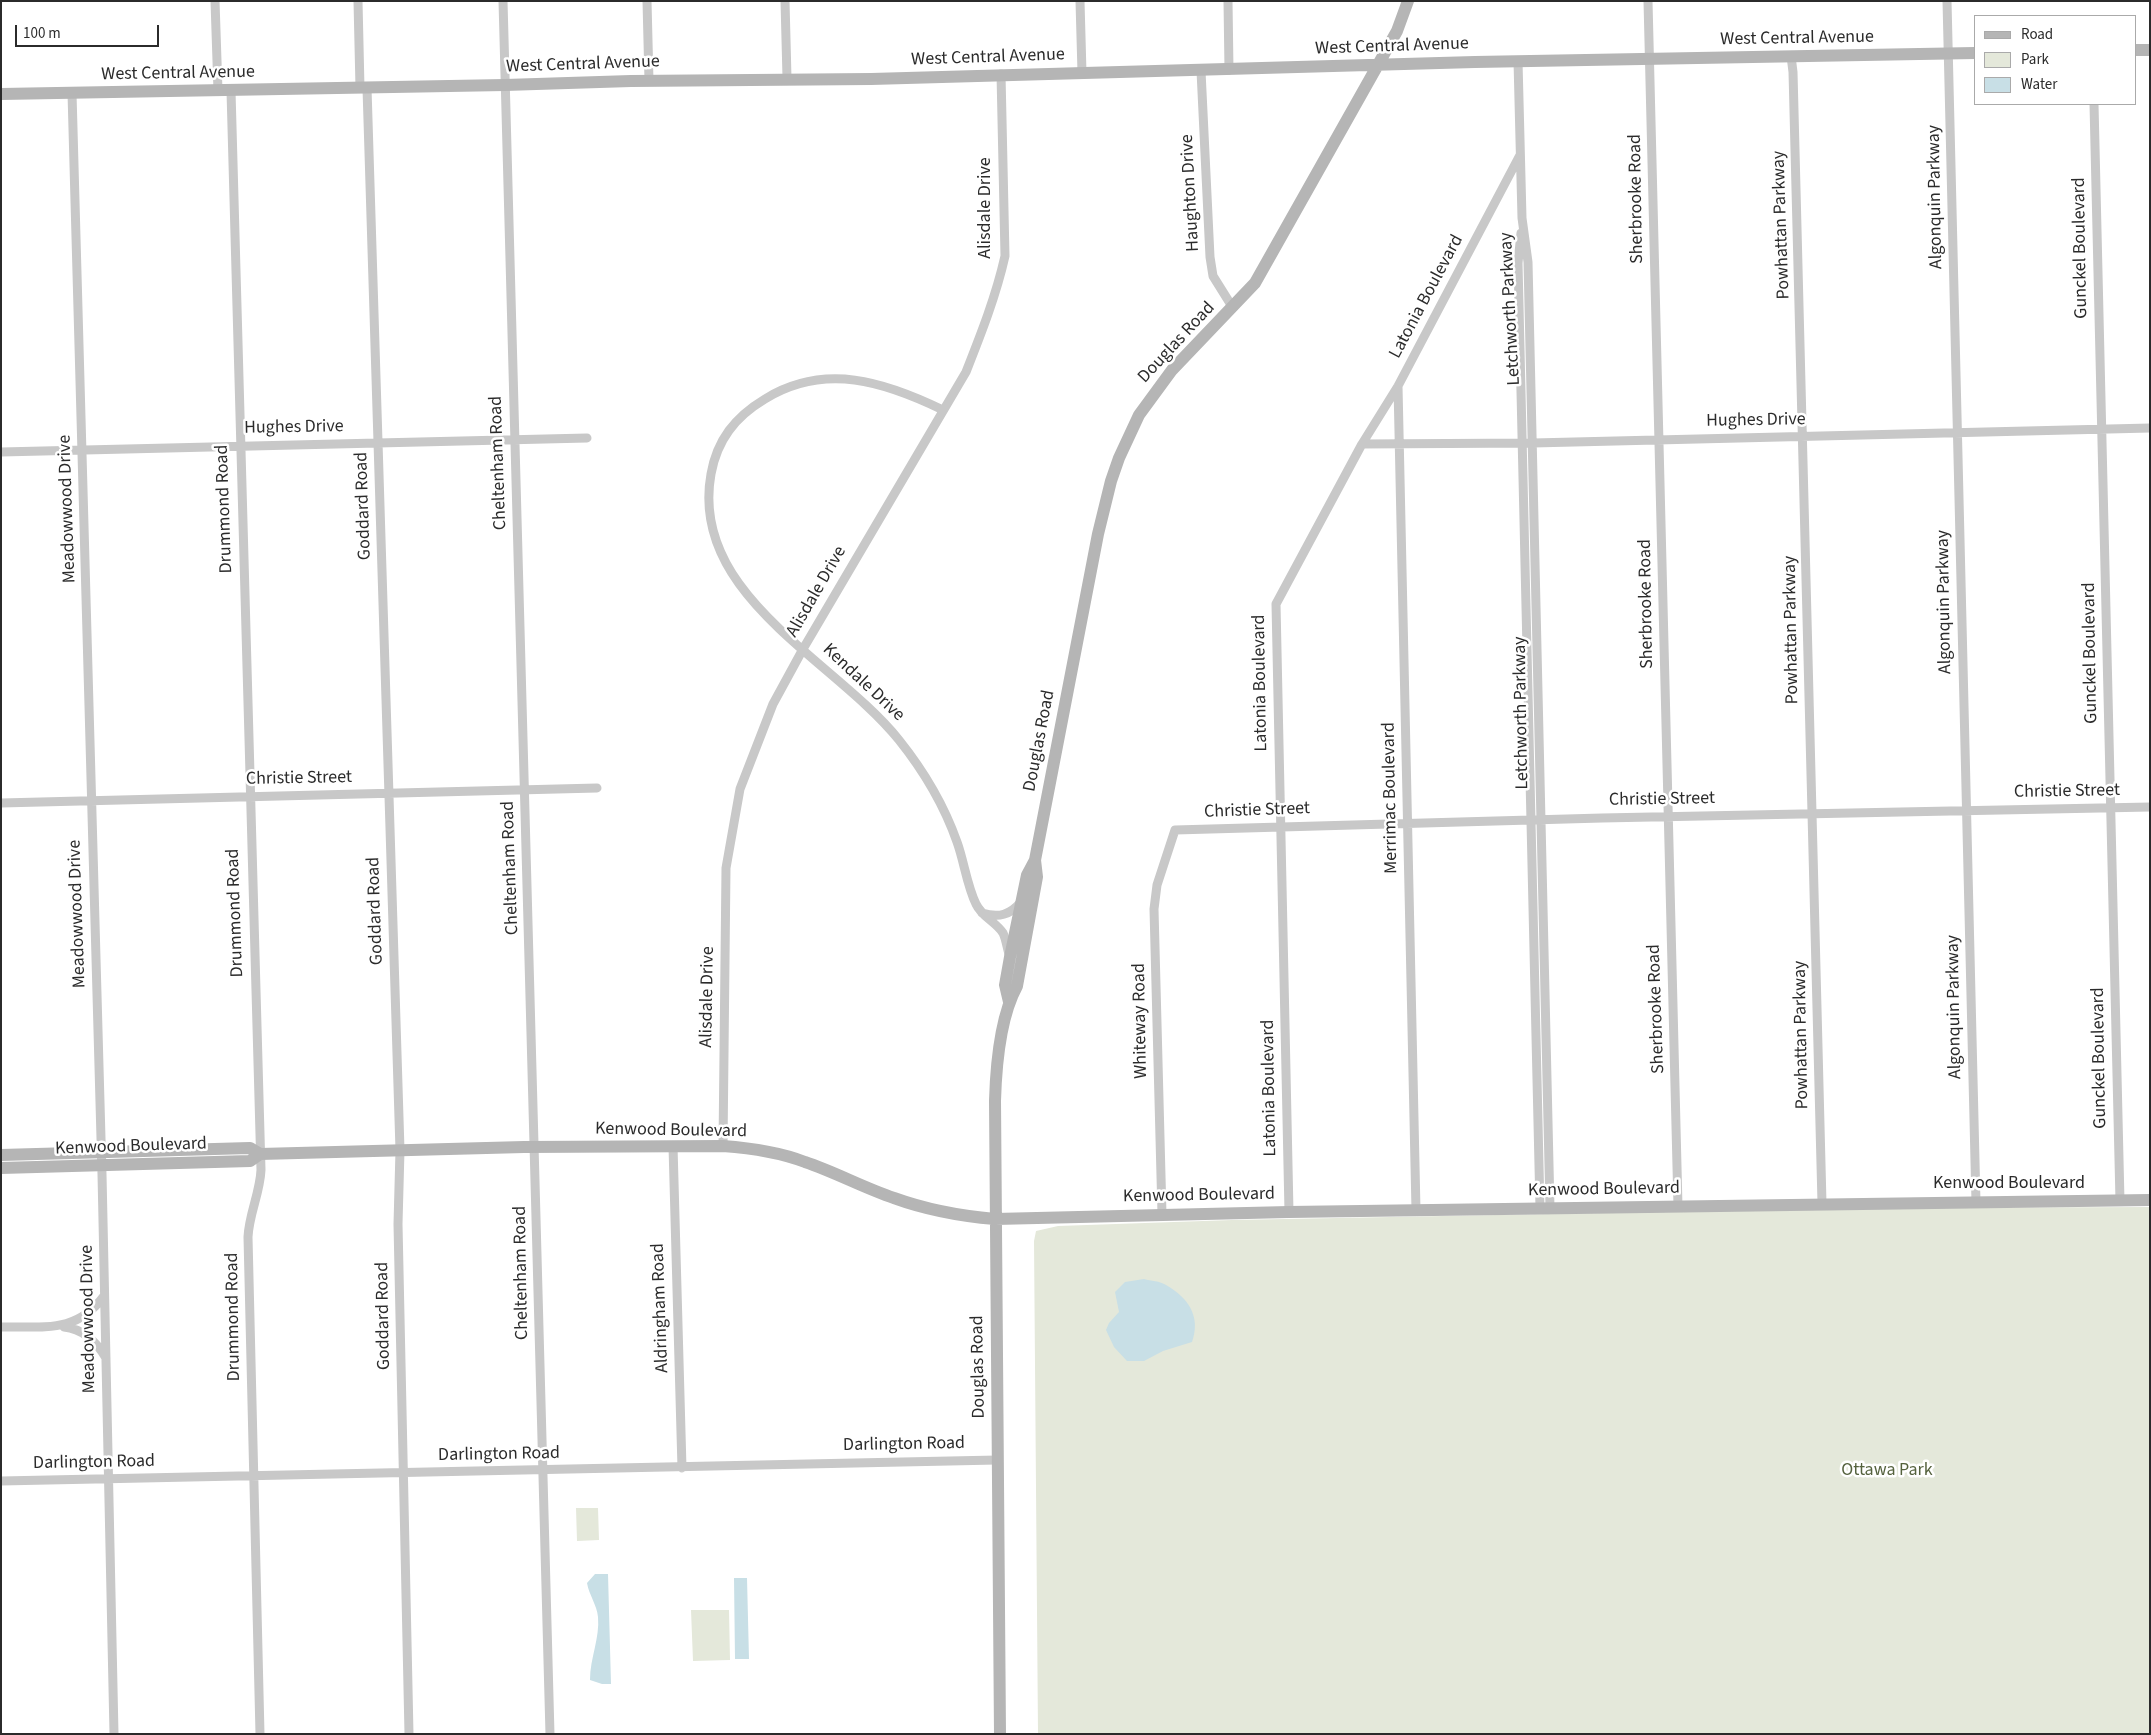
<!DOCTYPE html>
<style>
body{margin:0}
#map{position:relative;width:2151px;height:1735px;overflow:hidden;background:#fff;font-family:"Source Sans 3",sans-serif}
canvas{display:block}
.frame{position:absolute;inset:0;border:2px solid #2b2b2b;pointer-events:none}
.legend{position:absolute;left:1974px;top:15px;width:162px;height:90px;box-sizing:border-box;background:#fff;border:1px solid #aaa;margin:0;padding:6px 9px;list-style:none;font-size:15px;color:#2b2b2b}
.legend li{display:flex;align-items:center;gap:10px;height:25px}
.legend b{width:25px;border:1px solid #aaa}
.scale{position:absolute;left:15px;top:25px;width:144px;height:22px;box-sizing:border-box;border:2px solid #2b2b2b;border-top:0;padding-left:6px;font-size:15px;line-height:18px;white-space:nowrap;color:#2b2b2b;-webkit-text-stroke:4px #fff;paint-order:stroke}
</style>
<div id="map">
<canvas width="2151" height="1735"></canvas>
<div class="frame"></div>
<ul class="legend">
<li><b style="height:6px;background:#b5b5b5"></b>Road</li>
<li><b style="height:14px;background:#e4e8da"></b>Park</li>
<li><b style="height:14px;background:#c8dfe6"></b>Water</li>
</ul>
<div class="scale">100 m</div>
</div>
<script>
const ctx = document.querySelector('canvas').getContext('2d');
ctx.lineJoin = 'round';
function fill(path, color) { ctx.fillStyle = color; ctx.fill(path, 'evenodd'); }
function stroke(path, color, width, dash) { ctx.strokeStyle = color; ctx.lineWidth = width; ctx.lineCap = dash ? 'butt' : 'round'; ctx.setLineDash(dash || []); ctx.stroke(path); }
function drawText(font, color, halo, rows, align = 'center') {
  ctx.font = font + ' "Source Sans 3",sans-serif'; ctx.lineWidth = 5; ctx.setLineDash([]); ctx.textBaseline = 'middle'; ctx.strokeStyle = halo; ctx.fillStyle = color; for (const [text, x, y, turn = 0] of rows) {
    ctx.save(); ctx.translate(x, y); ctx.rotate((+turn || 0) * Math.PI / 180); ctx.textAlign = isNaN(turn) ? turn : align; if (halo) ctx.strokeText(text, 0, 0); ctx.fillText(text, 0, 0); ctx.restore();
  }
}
fill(new Path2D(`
 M2150 1207V1734H1038L1034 1241 1036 1231 1058 1226 1232 1220 1866 1208Z
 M576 1508H598L599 1540 577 1541Z
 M691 1610H729L730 1660 693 1661Z`), '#e4e8da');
fill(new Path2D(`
 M1144 1279C1151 1281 1160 1281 1166 1285 1189 1298 1201 1317 1192 1342L1163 1351 1144 1361H1127L1114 1347 1106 1330 1109 1323 1119 1312 1115 1292 1125 1282Z
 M595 1574H608L611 1684H602L590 1680C590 1658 600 1638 598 1617 597 1605 589 1595 587 1583Z
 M734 1578H747L749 1659H735Z`), '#c8dfe6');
stroke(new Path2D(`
 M215 1 218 91
 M358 1 360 88
 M503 1 550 1734
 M647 1 649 81
 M785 1 787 78
 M1080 1 1082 73
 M1228 1 1229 70
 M1648 1 1678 1206
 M1947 1 1976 1202
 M1791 56 1793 72 1822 1203
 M1518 61 1522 218 1528 262 1550 1208
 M1201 71 1210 257 1213 276 1233 308
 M367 88 400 1150 398 1224 409 1734
 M231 91 261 1170C260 1193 249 1214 248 1237L260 1734
 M72 93 102 1174 114 1734
 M2094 104 2120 1201
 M1521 233 1518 263 1540 1208
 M1398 386 1416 1210
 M943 410C885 382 825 362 765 399 735 417 717 440 711 474 689 595 835 660 899 740 923 770 944 805 957 842 964 861 967 886 976 904 982 917 996 922 1003 933 1006 939 1007 948 1009 954
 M1362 444 1533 443 2150 428
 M1 452 587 438
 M1 803 597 788
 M982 913C999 918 1010 915 1021 902
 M673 1146 682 1468
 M723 1146 726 868 740 789 773 704 803 649 966 372C981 334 996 296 1005 256L1001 74
 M1289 1212 1276 604 1362 444 1398 386 1520 155
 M1162 1214 1154 909 1157 885 1175 830 1602 818 2150 807
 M1 1327C44 1326 76 1334 104 1296
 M64 1327C83 1329 96 1341 106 1358
 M1 1481 997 1460`), '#c8c8c8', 9);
stroke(new Path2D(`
 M2135 50H2150
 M1 94 505 85 631 81 871 79 1475 62 1975 53
 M1009 1002 1005 985 1010 957 1027 875 1035 860 1098 534 1111 481 1119 458 1139 415 1172 370 1255 283 1397 31 1408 1
 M1 1155 250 1148 260 1154
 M1 1168 250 1161 260 1154 524 1147 723 1146C751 1148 779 1152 805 1162 835 1172 864 1188 894 1198 927 1210 960 1216 995 1219L1289 1212 2150 1200
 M1000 1734 995 1101C996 1066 1000 1017 1017 986L1037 877 1035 860`), '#b5b5b5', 12);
drawText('18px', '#2b2b2b', '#fff', [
 ["West Central Avenue",1797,39,-1],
 ["West Central Avenue",1392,47,-2],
 ["West Central Avenue",988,58,-2],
 ["West Central Avenue",583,65,-2],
 ["West Central Avenue",178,74,-1],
 ["Haughton Drive",1191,193,-93],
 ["Algonquin Parkway",1936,197,-91],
 ["Sherbrooke Road",1637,199,-91],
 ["Alisdale Drive",986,208,-90],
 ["Powhattan Parkway",1782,225,-92],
 ["Gunckel Boulevard",2081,248,-91],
 ["Latonia Boulevard",1427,297,-62],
 ["Letchworth Parkway",1511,309,-93],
 ["Douglas Road",1177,343,-47],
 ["Hughes Drive",1756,421,-1],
 ["Hughes Drive",294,428,-1],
 ["Cheltenham Road",499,463,-92],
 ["Goddard Road",364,506,-92],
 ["Meadowwood Drive",68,509,-92],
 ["Drummond Road",225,509,-92],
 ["Alisdale Drive",817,592,-60],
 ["Algonquin Parkway",1945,602,-91],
 ["Sherbrooke Road",1647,604,-91],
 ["Powhattan Parkway",1792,630,-91],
 ["Gunckel Boulevard",2091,653,-91],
 ["Kendale Drive",863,683,43],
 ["Latonia Boulevard",1261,683,-91],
 ["Letchworth Parkway",1522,713,-91],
 ["Douglas Road",1040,741,-79],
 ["Christie Street",299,779,-1],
 ["Christie Street",2067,792,-1],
 ["Merrimac Boulevard",1391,798,-91],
 ["Christie Street",1662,800,-1],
 ["Christie Street",1257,811,-2],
 ["Cheltenham Road",511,868,-92],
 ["Goddard Road",376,911,-92],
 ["Drummond Road",236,913,-92],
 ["Meadowwood Drive",78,914,-92],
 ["Alisdale Drive",708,997,-89],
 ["Algonquin Parkway",1955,1007,-91],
 ["Sherbrooke Road",1657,1009,-92],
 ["Whiteway Road",1141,1021,-91],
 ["Powhattan Parkway",1802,1035,-91],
 ["Gunckel Boulevard",2100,1058,-91],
 ["Latonia Boulevard",1270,1088,-91],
 ["Kenwood Boulevard",671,1131,1],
 ["Kenwood Boulevard",131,1147,-2],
 ["Kenwood Boulevard",2009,1184],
 ["Kenwood Boulevard",1604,1190,-1],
 ["Kenwood Boulevard",1199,1196,-1],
 ["Cheltenham Road",522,1273,-91],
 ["Aldringham Road",661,1308,-92],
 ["Goddard Road",384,1316,-91],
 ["Drummond Road",234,1317,-91],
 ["Meadowwood Drive",89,1319,-91],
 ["Douglas Road",979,1367,-91],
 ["Darlington Road",904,1445,-1],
 ["Darlington Road",499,1455,-1],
 ["Darlington Road",94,1463,-1]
]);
drawText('18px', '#55623e', '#fff', [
 ["Ottawa Park",1887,1471]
]);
</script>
